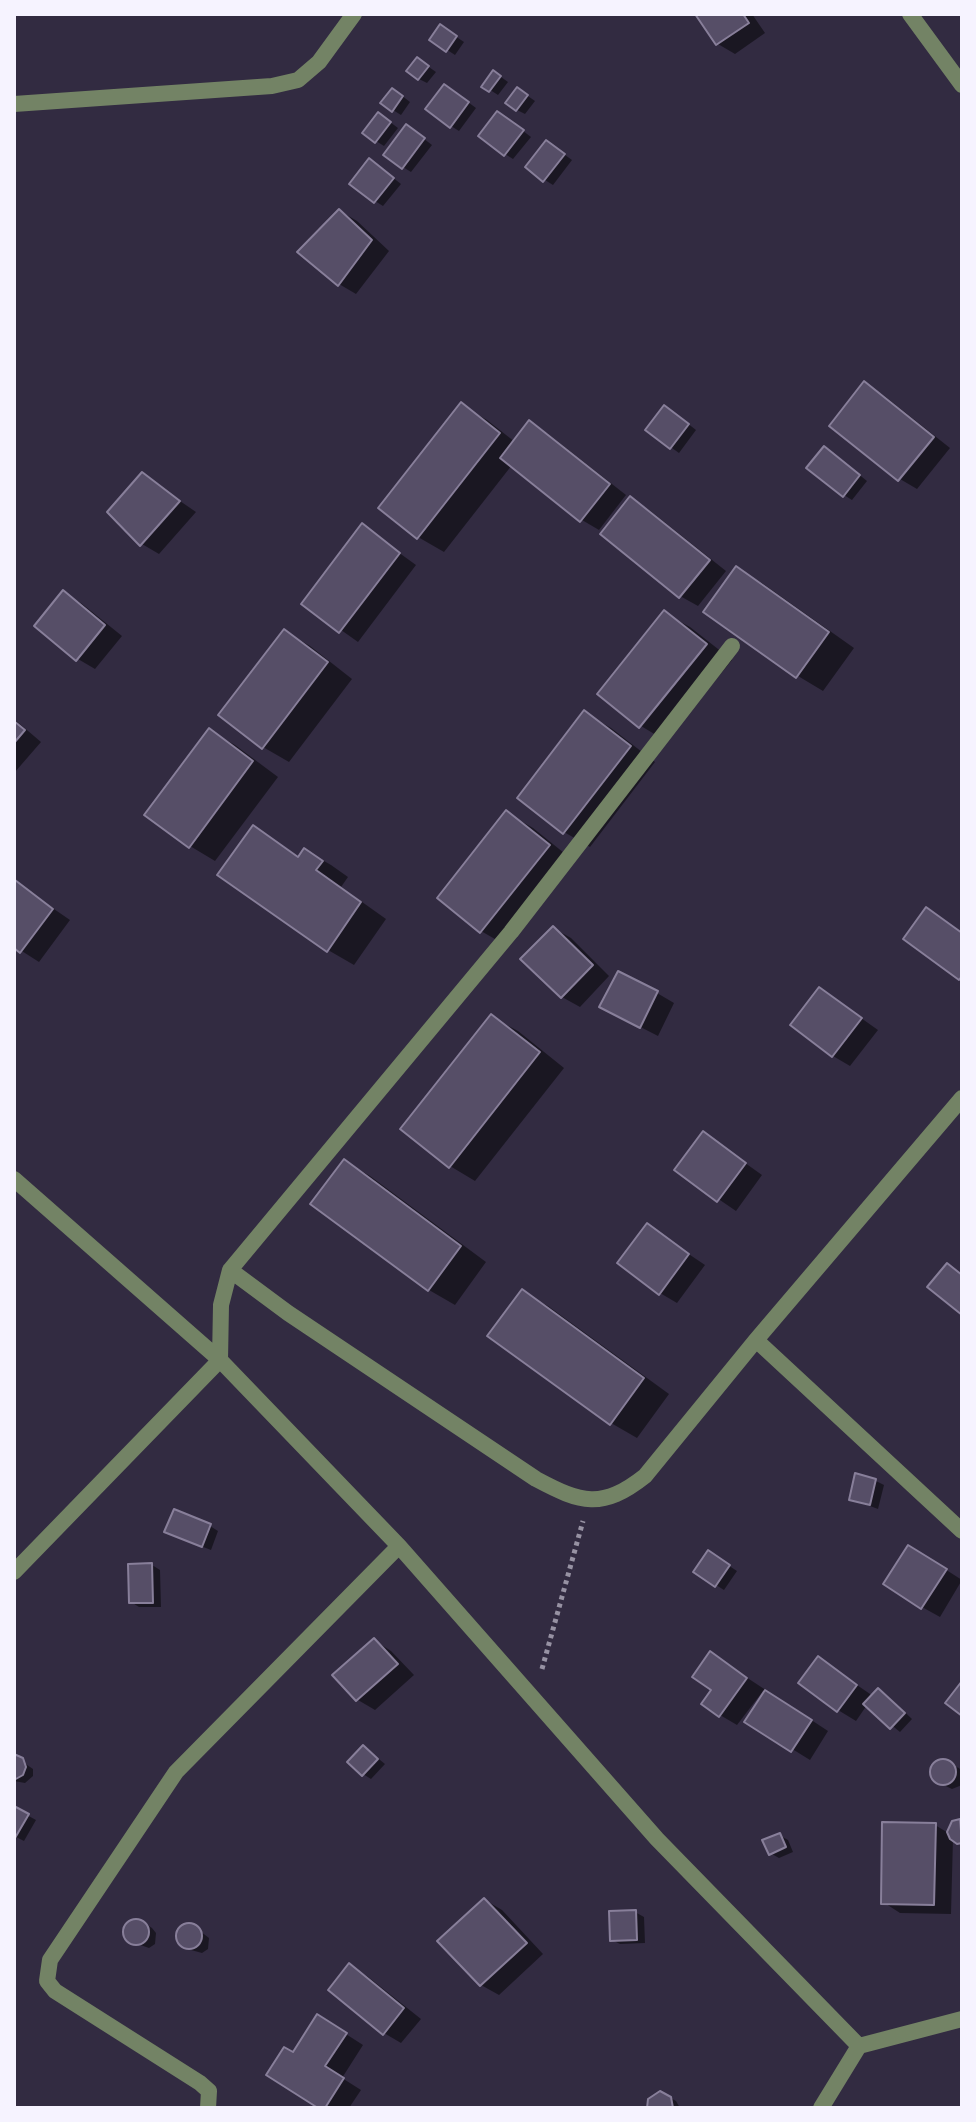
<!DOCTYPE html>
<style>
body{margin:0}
#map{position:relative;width:976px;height:2122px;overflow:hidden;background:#322b41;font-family:"Fira Sans",sans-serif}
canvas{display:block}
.frame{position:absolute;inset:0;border:16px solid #f6f3ff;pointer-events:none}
</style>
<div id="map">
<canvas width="976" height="2122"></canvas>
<div class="frame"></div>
</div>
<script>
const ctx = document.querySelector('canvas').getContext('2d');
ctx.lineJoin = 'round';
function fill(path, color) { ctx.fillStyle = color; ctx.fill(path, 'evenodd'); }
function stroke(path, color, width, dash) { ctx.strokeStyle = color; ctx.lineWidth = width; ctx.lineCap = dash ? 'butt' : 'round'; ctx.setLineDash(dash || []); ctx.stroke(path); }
fill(new Path2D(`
 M697 14H752L765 33 735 54 718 44Z
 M449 32 464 42 455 55 432 40Z
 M426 65 436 72 427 83 419 79Z
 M494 72 508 82 498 95 484 86Z
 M453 91 476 108 459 131 451 126Z
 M525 94 535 101 525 114 517 110Z
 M401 95 410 102 401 115 393 110Z
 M506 118 531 137 513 159 505 154Z
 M386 119 398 128 384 146 376 141Z
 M415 132 432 145 411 172 403 167Z
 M554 147 572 160 553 185 545 180Z
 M378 166 401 184 383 206 375 201Z
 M340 211 357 221 389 251 356 294 339 284Z
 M865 384 882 394 950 448 917 489 900 479 832 425Z
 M461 405 487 420 515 442 529 423 547 433 626 495 599 530 582 520 512 465 444 552 418 537Z
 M673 412 696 430 679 453 647 430Z
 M832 453 867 481 852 500 844 495Z
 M142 475 196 512 159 554 142 544Z
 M631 499 648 509 726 571 698 606 680 596Z
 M362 526 416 565 358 642 303 603Z
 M736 568 762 583 854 648 823 691 798 676 706 611Z
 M63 593 81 603 122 636 95 669 78 659Z
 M664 613 690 627 732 660 666 741 641 726 600 693Z
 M285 631 310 646 352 679 289 762 263 747Z
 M585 713 611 728 655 762 590 847 564 832Z
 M14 719 41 742 15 772H14Z
 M209 730 235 745 278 777 215 861 190 846Z
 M507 813 533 828 574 861 507 946 481 931 440 898Z
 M254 828 300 857 305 850 331 865 348 877 341 887 386 919 354 965 328 950Z
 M16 883 70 920 39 962 14 946Z
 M553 928 571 938 609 976 580 1007 562 997Z
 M820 989 878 1030 850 1066 833 1056Z
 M657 993 674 1003 658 1036 619 1016Z
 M492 1017 518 1031 564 1068 475 1181 450 1166Z
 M703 1133 762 1175 736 1211 676 1170Z
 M345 1161 370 1176 486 1262 455 1305 429 1290Z
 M647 1226 705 1265 677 1303 660 1293Z
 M522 1292 548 1306 669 1394 637 1438 611 1423Z
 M876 1481 884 1485 878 1509 851 1499Z
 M210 1526 218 1531 211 1550 175 1536Z
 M926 1557 962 1580 940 1617 922 1607Z
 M717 1558 737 1571 724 1590 716 1585Z
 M152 1565 160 1570 161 1607H139L131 1602Z
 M374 1640 391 1651 414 1675 375 1710 358 1700 335 1675Z
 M711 1654 828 1731 810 1760 747 1721 766 1693 763 1691 737 1725 720 1715 714 1690Z
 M819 1659 873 1696 879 1691 887 1695 912 1719 900 1732 867 1705 856 1721 838 1710 801 1682Z
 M364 1747 385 1764 371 1779 363 1774Z
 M14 1756 33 1769V1776L25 1783 14 1781Z
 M941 1761 959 1768 962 1772V1785L952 1789 935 1781 931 1775 935 1764Z
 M14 1808 36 1820 24 1841 14 1836Z
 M957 1822H962V1844L953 1838 951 1914 900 1913 883 1902 935 1825 950 1834Z
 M779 1835 788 1840 793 1852 779 1858 770 1853Z
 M485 1900 502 1910 543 1954 499 1995 481 1985Z
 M635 1912 644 1917 645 1943 620 1944 612 1940Z
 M131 1921 143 1922 152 1928 156 1933 155 1944 149 1948 129 1941 125 1934 126 1926Z
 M192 1925 209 1938 208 1949 202 1953 191 1950 182 1945 178 1939 179 1931 184 1926Z
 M349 1966 367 1976 421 2019 401 2043 384 2033Z
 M335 2027 363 2045 342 2078 361 2090 349 2108H321L293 2055Z
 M667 2096 676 2101 680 2108H650Z`), '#0007');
const building = new Path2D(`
 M695 14H743L749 23 716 45Z
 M440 24 457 36 446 52 429 40Z
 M417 57 429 66 418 80 406 71Z
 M493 70 501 76 489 92 481 87Z
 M444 84 469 102 450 128 425 109Z
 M517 87 528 95 516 111 505 103Z
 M392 88 403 96 392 112 380 103Z
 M497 111 524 130 504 156 478 136Z
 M378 112 391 122 375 143 362 133Z
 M406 124 425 138 402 169 383 155Z
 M546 140 565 154 543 182 525 167Z
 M369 158 394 178 374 203 349 184Z
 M339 209 372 240 338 286 297 252Z
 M864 381 934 437 898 481 829 426Z
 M461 402 500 433 417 539 378 508Z
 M664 405 689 424 670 449 645 430Z
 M529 420 610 484 580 522 500 458Z
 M824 446 860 475 843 497 806 468Z
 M142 472 180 501 140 546 107 512Z
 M630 496 710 560 679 598 600 534Z
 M362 523 400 553 339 633 301 604Z
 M736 566 829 632 796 678 703 612Z
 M63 590 105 625 76 661 34 626Z
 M664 610 707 644 639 728 597 694Z
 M284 629 328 662 262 749 218 715Z
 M584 710 631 746 563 834 517 798Z
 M14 721 25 730 14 743Z
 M209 728 253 761 189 848 144 815Z
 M506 810 550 845 480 933 437 898Z
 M253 825 298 857 304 848 323 861 316 870 361 902 327 952 217 875Z
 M15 880 53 909 20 953 14 948Z
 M926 907 962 933V976L959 980 903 939Z
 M553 926 593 965 561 998 520 959Z
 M618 971 658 991 640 1028 599 1007Z
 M819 987 862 1018 832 1057 790 1025Z
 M491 1014 540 1052 449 1168 400 1129Z
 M703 1131 746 1163 717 1202 674 1170Z
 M344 1159 461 1246 428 1291 310 1204Z
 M647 1223 689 1254 659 1295 617 1263Z
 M947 1263 962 1275V1315L927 1287Z
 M522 1289 644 1378 610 1425 487 1336Z
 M855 1473 876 1479 870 1505 849 1500Z
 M174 1509 211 1524 202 1547 164 1532Z
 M908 1545 947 1569 921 1609 883 1584Z
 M708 1550 730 1565 715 1587 693 1572Z
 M152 1563 153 1603H129L128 1564Z
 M374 1638 398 1664 356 1701 332 1675Z
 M710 1651 747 1678 719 1717 701 1704 711 1690 692 1677Z
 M818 1656 857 1685 837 1712 798 1683Z
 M962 1681V1716L945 1703Z
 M878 1688 905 1713 890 1729 863 1704Z
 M765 1690 812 1720 791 1752 744 1722Z
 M363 1745 378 1759 362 1776 347 1762Z
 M14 1754 23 1758 26 1767 23 1775 14 1780Z
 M930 1772a13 13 0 1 1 26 0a13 13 0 1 1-26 0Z
 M14 1806 29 1814 15 1838H14Z
 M960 1819 962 1843 957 1844 950 1839 947 1832 952 1821Z
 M882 1822 936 1823 934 1905 881 1904Z
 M780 1833 786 1847 769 1855 762 1840Z
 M484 1898 527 1943 480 1986 437 1941Z
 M636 1910 637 1940 610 1941 609 1911Z
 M123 1932a13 13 0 1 1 26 0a13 13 0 1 1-26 0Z
 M176 1936a13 13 0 1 1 26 0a13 13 0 1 1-26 0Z
 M349 1963 404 2008 383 2035 328 1990Z
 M317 2014 347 2033 325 2066 344 2078 325 2108H318L266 2075 284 2047 293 2052Z
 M660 2091 671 2097 673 2108H647L648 2099Z`);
fill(building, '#564e67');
stroke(building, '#887f9a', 2);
stroke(new Path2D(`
 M542 1669 583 1521`), '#9792a3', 5, [4, 4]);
stroke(new Path2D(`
 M910 14 962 85
 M14 104 272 86 298 80 319 62 354 14
 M14 1179 220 1360 399 1546 657 1839 859 2046
 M230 1270 511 932 732 646
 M756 1340 962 1531
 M14 1572 220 1360 221 1305 230 1270 288 1313 536 1479C581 1503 602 1510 645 1476L756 1340 962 1098
 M208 2108 209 2091 200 2083 55 1991 47 1981 50 1960 176 1772 399 1546
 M821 2108 859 2046 962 2019`), '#738365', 16);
</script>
